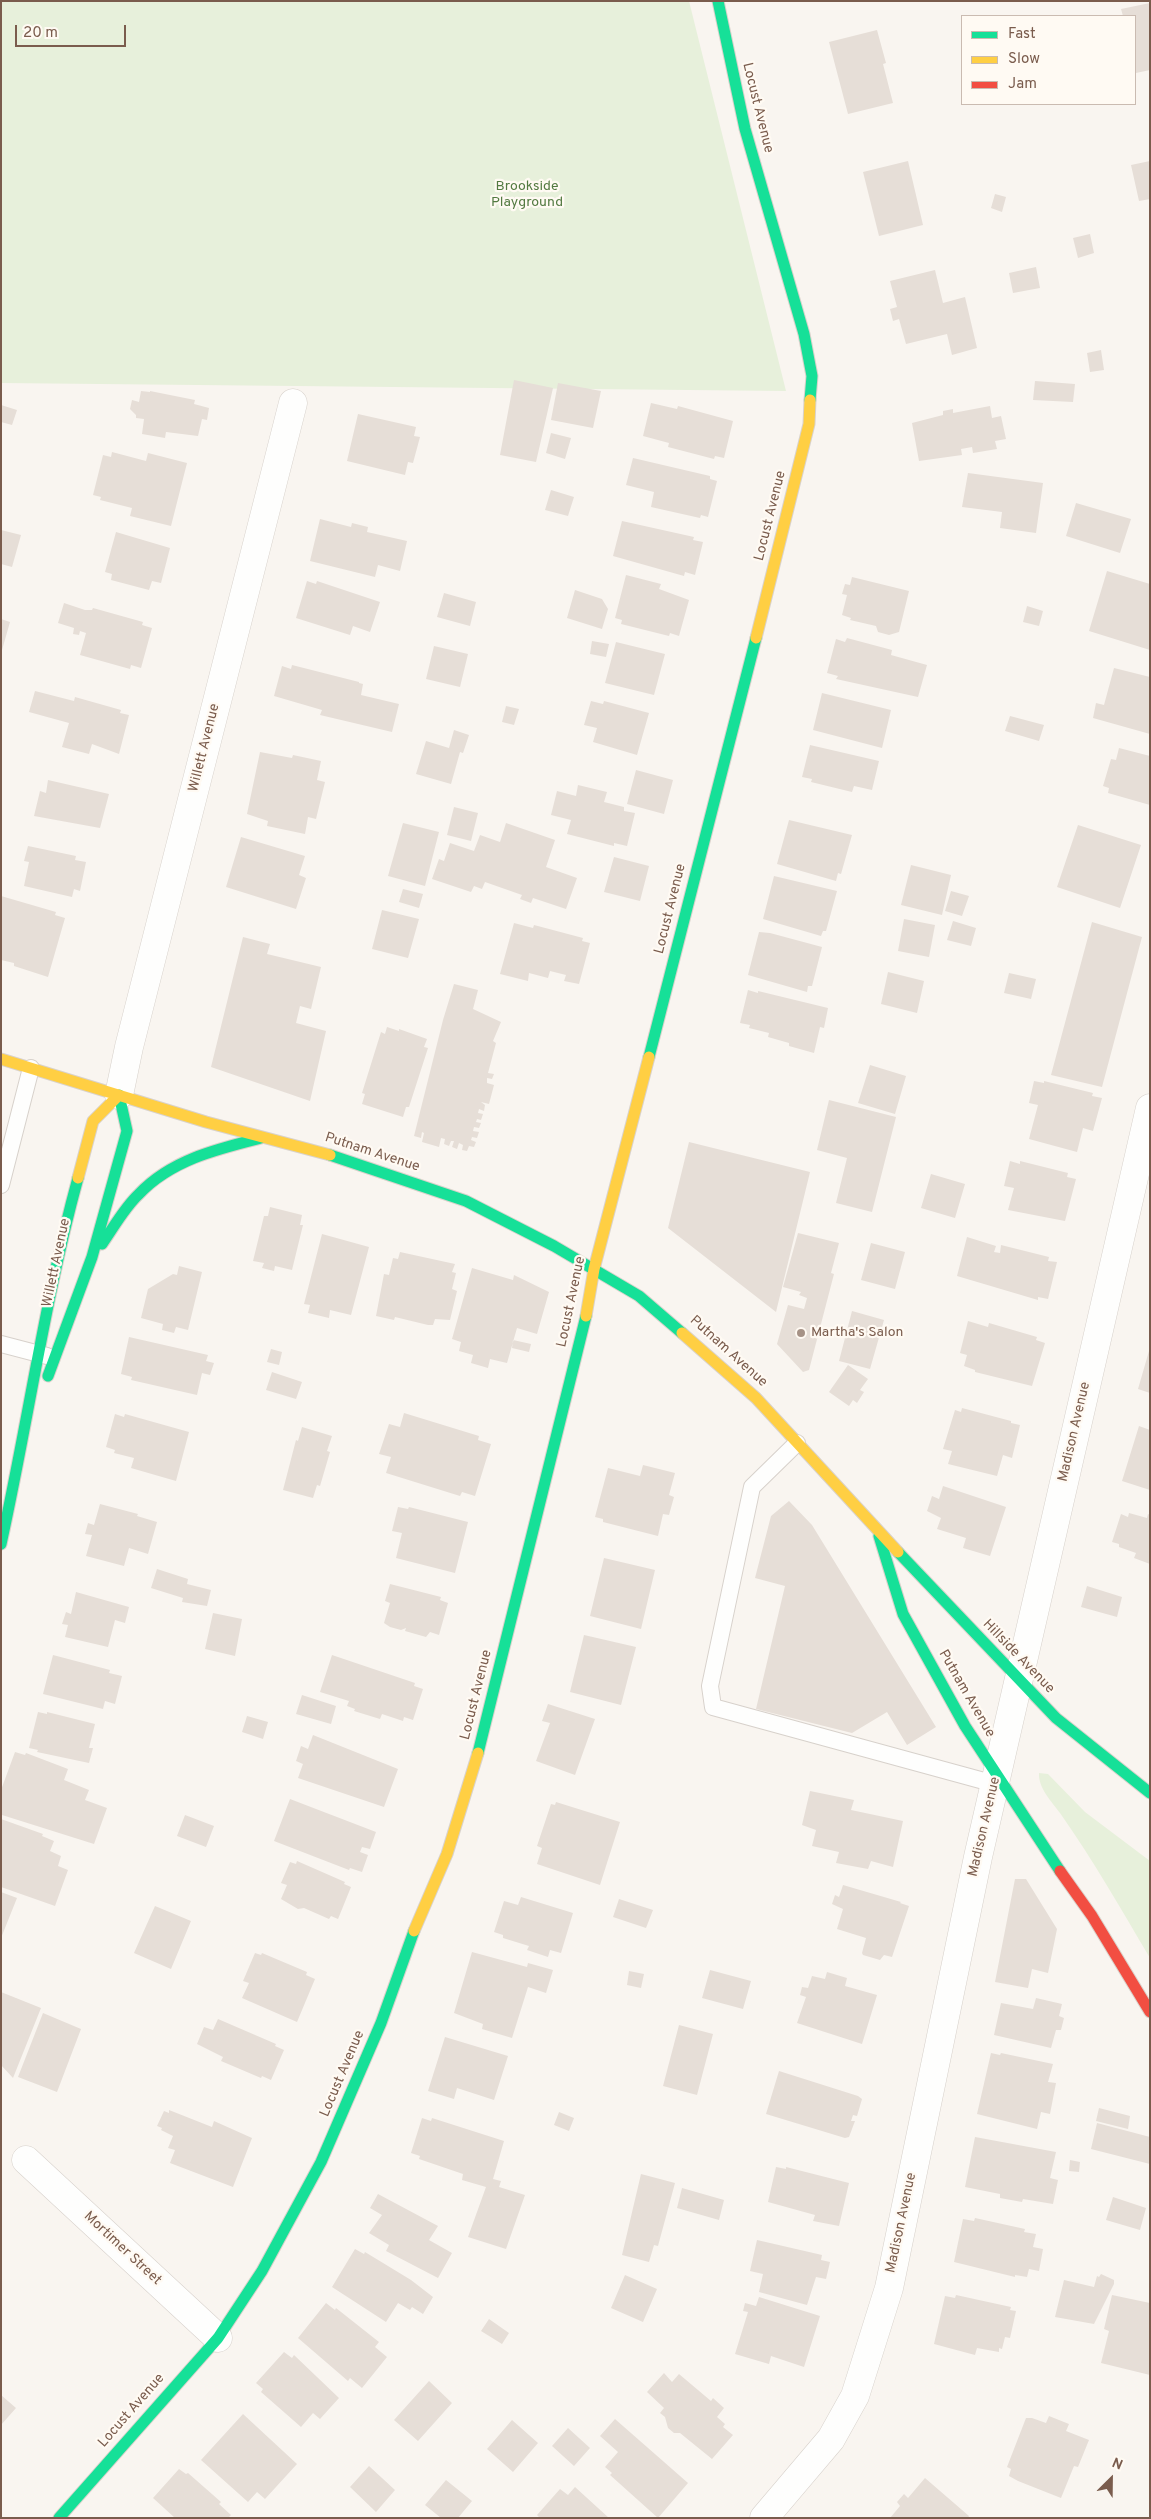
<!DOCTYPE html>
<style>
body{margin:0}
#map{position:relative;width:1151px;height:2519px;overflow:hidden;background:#f9f5f0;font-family:Overpass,sans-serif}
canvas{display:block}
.frame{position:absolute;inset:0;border:2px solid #7a5c4d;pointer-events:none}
.legend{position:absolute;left:961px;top:15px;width:175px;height:90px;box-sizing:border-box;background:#fffaf3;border:1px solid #cabbb1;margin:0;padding:6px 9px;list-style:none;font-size:15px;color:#7a5c4d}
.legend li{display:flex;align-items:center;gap:10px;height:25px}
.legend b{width:25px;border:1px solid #cabbb1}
.north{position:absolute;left:1086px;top:2454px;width:50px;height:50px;-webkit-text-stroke:4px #fffaf3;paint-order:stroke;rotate:23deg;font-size:14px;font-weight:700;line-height:20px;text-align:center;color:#7a5c4d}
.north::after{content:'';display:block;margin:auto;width:18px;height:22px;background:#7a5c4d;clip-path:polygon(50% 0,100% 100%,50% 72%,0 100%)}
.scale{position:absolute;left:15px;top:25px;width:111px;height:22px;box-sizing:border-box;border:2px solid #7a5c4d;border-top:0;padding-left:6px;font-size:15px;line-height:18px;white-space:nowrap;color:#7a5c4d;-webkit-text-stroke:4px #fffaf3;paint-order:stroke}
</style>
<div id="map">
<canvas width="1151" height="2519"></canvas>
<div class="frame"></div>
<ul class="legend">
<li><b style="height:6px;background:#16e098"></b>Fast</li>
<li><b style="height:6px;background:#ffcf43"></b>Slow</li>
<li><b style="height:6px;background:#f24e42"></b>Jam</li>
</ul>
<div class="north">N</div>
<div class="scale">20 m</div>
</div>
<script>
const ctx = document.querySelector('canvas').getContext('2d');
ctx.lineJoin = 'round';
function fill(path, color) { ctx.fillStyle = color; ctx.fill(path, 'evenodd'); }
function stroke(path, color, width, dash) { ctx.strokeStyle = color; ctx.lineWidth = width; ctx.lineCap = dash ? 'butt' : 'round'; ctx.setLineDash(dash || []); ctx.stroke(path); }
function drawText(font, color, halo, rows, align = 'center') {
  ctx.font = font + ' Overpass,sans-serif'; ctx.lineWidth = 4.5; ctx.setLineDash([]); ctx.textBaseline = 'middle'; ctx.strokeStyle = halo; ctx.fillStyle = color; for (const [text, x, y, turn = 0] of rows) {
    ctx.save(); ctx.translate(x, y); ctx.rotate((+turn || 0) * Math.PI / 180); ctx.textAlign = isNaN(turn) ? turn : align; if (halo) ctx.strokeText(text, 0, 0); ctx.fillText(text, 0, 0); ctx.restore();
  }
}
fill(new Path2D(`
 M1 1H689L786 391 1 383Z
 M1039 1773 1048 1774 1085 1812 1150 1861V1958C1121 1909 1093 1860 1060 1813 1052 1802 1038 1788 1039 1773Z`), '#e7f0db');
fill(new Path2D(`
 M1150 3V70L1136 73 1135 16H1123L1121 9Z
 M877 30 886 63 883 64 893 103 848 114 829 42Z
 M908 161 923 225 879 236 863 172Z
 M1150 161V199L1139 201 1131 165Z
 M995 194 1006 197 1002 212 991 208Z
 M1090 234 1094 253 1078 258 1073 238Z
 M1036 267 1040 288 1013 293 1009 273Z
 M935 270 943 303 965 297 977 348 952 355 947 334 906 344 899 319 893 321 890 309 897 307 890 281Z
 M1101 350 1104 370 1090 372 1087 353Z
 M514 380 553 388 536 462 500 455Z
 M1035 381 1075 384 1073 402 1033 400Z
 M558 383 601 391 593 428 551 420Z
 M141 391 150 392V391L195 400 194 404 209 408 207 420 202 419 198 436 166 432 165 438 142 434 144 419 136 418V415L130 409 132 400 139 402Z
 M651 403 677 409 678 406 733 421 724 458 715 456 714 459 668 447 669 443 643 436Z
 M1 405 17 410 12 425 1 422Z
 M990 406 992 418 1001 416 1006 439 995 441 997 449 973 453 972 447 961 449 962 455 919 461 912 423 943 415V411L953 409V413Z
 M358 414 416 427 414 436 420 437 413 463 408 462 405 475 347 461Z
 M551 433 571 438 565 459 546 453Z
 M112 452 146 461 148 453 187 463 171 526 130 516 132 508 100 500 101 497 93 495 103 455 111 457Z
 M633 458 710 476V479L717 481 708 517 701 515 700 518 651 507 654 492 626 485Z
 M968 473 1043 483 1036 533 1000 528 1002 512 962 507Z
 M551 490 574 497 568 516 545 510Z
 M1076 503 1131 519 1120 553 1066 536Z
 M320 519 351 527 352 523 368 527 367 532 407 541 400 571 378 565 375 577 310 561Z
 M622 521 694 537 693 540 703 542 695 575 685 572 684 576 613 556Z
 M1 530 21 535 12 567 1 564Z
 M116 532 170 548 161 583 152 581 149 590 111 580 112 574 105 572Z
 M1107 571 1150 584V650L1089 631Z
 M626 575 661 584 659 589 689 600 679 636 670 633 669 636 621 624 622 620 615 618Z
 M852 577 909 591 899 632 889 635 878 632 876 626 850 620 851 618 842 615 847 595 842 594 845 584 850 585Z
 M307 581 316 584 317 581 380 602 370 632 353 626 350 635 296 618Z
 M575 590 602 599 608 609 602 629 567 618Z
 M444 593 476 602 470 626 437 617Z
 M64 603 85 610H92L93 608 143 622 142 625 152 628 141 668 131 665 130 669 80 655 86 633 80 631 79 635 73 634 74 628 58 623Z
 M1027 606 1043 611 1039 626 1023 622Z
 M1 619 10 622 2 650H1Z
 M847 638 892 650 891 655 927 665 918 697 836 679 838 676 827 673 836 639 845 642Z
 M592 641 609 644 606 657 590 654Z
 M616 642 665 654 654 695 605 683Z
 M434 646 468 654 460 687 426 679Z
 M292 665 359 682V683L363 684 361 695 399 704 392 732 320 715 322 710 274 696 282 666 291 669Z
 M1114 668 1150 677V734L1093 718 1096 703 1104 705Z
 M35 691 74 701 75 697 121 710 120 713 129 715 119 754 92 744 89 754 62 747 69 723 29 712Z
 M822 693 891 710 882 748 813 730Z
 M591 701 603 704 604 701 649 713 637 755 593 742 597 728 584 725Z
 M506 706 519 709 514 725 502 722Z
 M1010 716 1044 725 1039 741 1005 731Z
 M454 730 469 735 463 753 460 752 451 784 416 774 426 741 449 748Z
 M810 745 879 761 872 790 854 786 852 792 811 782 812 779 802 777Z
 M1119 748 1150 756V805L1108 793 1109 788 1103 786 1111 759 1116 760Z
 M260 752 292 758 293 755 321 761 317 780 325 782 316 819 308 817 305 834 267 826 268 821 247 814Z
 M636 770 673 780 664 814 627 804Z
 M48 780 109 794 100 828 34 816 40 791 46 793Z
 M578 785 607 792 604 802 624 807V811L635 813 627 846 614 843V846L567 834 571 820 551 815 557 791 576 796Z
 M454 807 478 813 471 841 447 835Z
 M789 820 852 835 841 874 838 873 836 881 777 864Z
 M403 823 439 832 425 886 388 876Z
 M506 823 555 840 546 867 577 878 566 909 533 898 531 903 520 899 522 895 485 882 482 889 474 886 471 892 432 879 439 859 444 861 450 843 474 851 480 835 500 842Z
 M1078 825 1141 845 1120 908 1057 887Z
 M241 837 305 856 299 875 306 878 296 909 226 887Z
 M28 846 76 856 75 860 86 862 80 891 74 889 72 897 24 886 29 862 24 861Z
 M614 857 649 866 640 901 604 892Z
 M911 865 951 875 942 915 901 905Z
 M774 876 837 891 826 931H823L821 936 763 919Z
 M403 889 423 894 419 908 399 902Z
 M951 891 969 896 962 916 945 911Z
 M1 896 56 912 55 915 65 918 48 977 14 966V963L1 960Z
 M382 910 419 919 408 958 372 949Z
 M904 919 935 925 929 957 898 951Z
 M953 921 976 928 971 946 947 940Z
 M1092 922 1142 937 1102 1087 1051 1075Z
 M514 923 533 928 534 925 583 938 582 941 590 943 579 984 564 981 566 975 550 971 548 978 529 973 528 981 500 974Z
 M759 932 770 933 822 947 812 986H808L807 992 748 975Z
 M243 937 270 944 267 954 321 967 311 1009 300 1006 296 1023 326 1031 310 1101 211 1067Z
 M888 972 924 981 917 1013 881 1004Z
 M1009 973 1036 979 1031 999 1004 993Z
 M454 984 478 990 473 1009 501 1022 493 1041 496 1043 488 1073 494 1074 492 1079 487 1078V1083L494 1085 489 1104 481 1102 485 1105 484 1111 479 1109 478 1113 483 1114 481 1120 477 1119 476 1122 481 1123 479 1128 474 1127 473 1131 479 1132 477 1138 472 1137 471 1140 476 1142 474 1147 469 1146 467 1151 462 1150 463 1145 459 1143 457 1149 452 1147 454 1141H451L449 1146 444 1144 445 1139 441 1138 439 1147 422 1142 424 1133 422 1132 421 1138 414 1136 443 1020Z
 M748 990 758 993V991L828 1008 824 1028 820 1027 814 1053 789 1046V1043L768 1037 769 1033 749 1028 750 1025 740 1023Z
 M387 1027 399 1031V1029L427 1039 424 1047 428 1048 409 1107H406L403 1117 362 1104 365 1094 362 1093 381 1032 385 1034Z
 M870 1065 906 1076 895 1114 858 1103Z
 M1034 1081 1044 1083V1081L1093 1093 1092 1096 1102 1098 1093 1131 1083 1128 1077 1152 1029 1139 1038 1105 1029 1103Z
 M829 1100 896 1117 872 1212 836 1203 847 1158 817 1150Z
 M689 1142 810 1172 776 1312 668 1228Z
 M1010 1161 1020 1164V1161L1068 1173 1067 1177 1076 1179 1065 1221 1008 1210 1014 1188 1004 1186Z
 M931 1174 965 1184 955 1218 921 1208Z
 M270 1207 302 1215 300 1225H303L292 1270 275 1266 274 1271 262 1268 264 1263 253 1261 264 1216H268Z
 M798 1233 839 1243 831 1273 834 1274 809 1370 803 1372 777 1344 788 1305 804 1309 807 1298 799 1295 801 1292 783 1287Z
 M322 1234 369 1247 351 1315 330 1310 329 1318 308 1313 310 1305 304 1304Z
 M967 1237 996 1246 994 1252 1000 1253 1001 1245 1049 1257 1048 1261 1057 1262 1048 1299 1038 1297V1300L957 1276Z
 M871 1243 905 1252 895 1289 861 1280Z
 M400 1252 455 1264 452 1272 456 1273 452 1289 457 1291 450 1320 435 1319 433 1325H428L395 1317 394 1320 376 1316 384 1274 389 1275 393 1258 398 1259Z
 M179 1266 202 1272 188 1330 176 1327 174 1333 162 1330 163 1324 141 1318 148 1289 173 1274 177 1275Z
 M472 1268 513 1280 514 1275 549 1292 537 1334 517 1328 507 1363 490 1359 488 1368 471 1363 473 1355 459 1351 461 1342 452 1339Z
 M852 1311 884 1320 870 1369 839 1361Z
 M968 1321 988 1327 989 1323 1037 1337 1036 1340 1045 1343 1032 1386 975 1372V1370L964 1366 967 1355 960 1353Z
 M129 1337 208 1355 206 1361 214 1363 210 1375 202 1373 197 1395 131 1380 132 1377 121 1374Z
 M513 1340 531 1344 529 1352 512 1348Z
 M271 1349 282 1352 279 1365 267 1362Z
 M1149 1351H1150V1393L1138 1389Z
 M848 1365 868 1379 860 1390 864 1392 857 1403 853 1400 849 1406 829 1392Z
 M272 1372 302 1382 296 1399 266 1390Z
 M962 1408 1011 1421V1423L1020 1425 1012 1458 1003 1455 997 1476 948 1464 952 1451 943 1449 955 1410 961 1412Z
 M404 1413 479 1436 478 1440 491 1444 475 1496 462 1492 460 1496 386 1473 391 1457 379 1454 389 1424 400 1427Z
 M115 1414 124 1417 125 1414 189 1432 176 1481 131 1468 134 1458 114 1453 115 1450 106 1447Z
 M1139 1426 1150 1430V1490L1122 1481Z
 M302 1427 332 1436 327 1451 330 1452 320 1486 317 1485 313 1498 283 1490 296 1440 298 1441Z
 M643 1465 675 1473 669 1495 674 1497 669 1515 663 1514 658 1536 603 1522V1519L595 1517 608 1468 640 1476Z
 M943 1486 1006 1507 990 1556 963 1548 966 1538 937 1529 941 1518 927 1511 932 1496 939 1499Z
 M789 1501 812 1525 936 1727 907 1745 887 1712 852 1733 756 1709 785 1586 755 1578 771 1516Z
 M100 1504 138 1514 137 1516 157 1522 148 1554 129 1548 124 1566 86 1556 92 1535 85 1534 88 1523 94 1525Z
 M398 1507 408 1509 409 1507 468 1522 455 1573 396 1558 402 1533 392 1531Z
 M1129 1513 1147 1518 1148 1514 1150 1515V1564L1134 1558 1136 1553 1119 1547V1544L1112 1542 1121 1514 1128 1517Z
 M604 1558 655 1570 641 1629 590 1616Z
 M157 1569 188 1579 187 1584 211 1590 207 1606 182 1602 183 1598 151 1588Z
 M390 1584 441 1597 440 1600 448 1603 439 1635 430 1632 426 1637 405 1631 406 1628 401 1630 390 1627 384 1623 390 1603 385 1601Z
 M1087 1586 1122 1597 1117 1617 1081 1607Z
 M76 1592 129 1607 125 1623 115 1620 108 1647 65 1637 68 1625 62 1624 66 1612 71 1614Z
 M213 1613 242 1619 235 1656 205 1649Z
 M584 1635 636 1647 621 1705 570 1692Z
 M53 1655 110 1670 109 1673 122 1676 115 1704 105 1701 103 1709 43 1694Z
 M332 1655 415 1683 414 1686 423 1689 413 1720 404 1717 403 1721 382 1714 380 1719 354 1711 355 1709 347 1706 349 1701 320 1692Z
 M302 1695 336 1706 331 1724 296 1714Z
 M548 1704 595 1719 575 1775 536 1761 550 1723 542 1721Z
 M38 1712 47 1714V1712L95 1724 89 1748H93L89 1763 37 1752 38 1750 29 1748Z
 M247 1716 268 1722 263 1739 242 1732Z
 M313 1735 398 1769 384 1807 298 1778 303 1764 296 1761 301 1746 308 1749Z
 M15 1752 25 1755 26 1753 68 1769 64 1780 89 1790 85 1800 107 1808 94 1844 2 1815 1 1790Z
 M810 1791 854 1800 851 1810 903 1821 893 1867 871 1861 868 1869 836 1863 839 1852 812 1846 816 1830 802 1825Z
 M290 1799 376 1832 370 1849 362 1847 360 1852 368 1855 362 1872 350 1868 349 1870 274 1841Z
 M556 1802 620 1822 600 1885 537 1864 542 1848 537 1846 551 1804 555 1805Z
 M185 1815 214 1826 206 1847 177 1836Z
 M1 1819 43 1834 42 1836 54 1841 50 1851 61 1856 58 1866 68 1870 55 1906 1 1887Z
 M297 1861 345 1882 344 1884 351 1887 338 1919 331 1916 329 1919 304 1908 298 1909 281 1899 287 1885 281 1883 290 1862 296 1864Z
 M1015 1879H1026L1057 1929 1048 1973 1032 1969 1028 1988 995 1982Z
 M843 1885 901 1902 900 1903 909 1906 892 1957 884 1955 880 1960 863 1955 862 1953 866 1938 837 1929 843 1909 832 1904 835 1895 839 1897Z
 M1 1892 17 1898 1 1938Z
 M521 1897 573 1913 561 1953 550 1950 548 1957 527 1950 529 1946 503 1938V1935L494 1932 504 1901 518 1905Z
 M619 1899 653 1910 646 1928 613 1917Z
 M155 1906 191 1921 171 1969 134 1953Z
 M472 1952 527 1967 528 1963 553 1970 546 1993 528 1987 512 2038 482 2029 483 2024 454 2013Z
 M255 1953 261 1955 262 1953 307 1972 306 1975 315 1979 297 2022 242 1998 249 1983 243 1981Z
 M710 1970 751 1981 743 2009 702 1998Z
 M629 1971 644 1974 641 1988 627 1985Z
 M827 1972 847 1978 845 1986 877 1995 862 2044 797 2023 806 1997 800 1995 802 1987 808 1988 812 1976 825 1979Z
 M1 1992 41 2008 13 2078 1 2065Z
 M1036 1998 1062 2004 1059 2016 1064 2018 1061 2030H1056L1051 2048 994 2035 1001 2003 1033 2009Z
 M43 2013 81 2029 57 2092 18 2077Z
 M218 2019 276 2044 275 2046 284 2050 271 2080 262 2076 261 2078 221 2061 223 2057 197 2044 204 2027 213 2030Z
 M679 2025 713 2034 697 2095 663 2086Z
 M445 2037 508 2056 494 2100 457 2088 454 2099 428 2091Z
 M991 2053 1000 2055 1001 2053 1053 2064 1048 2082 1056 2083 1050 2114 1041 2112 1037 2129 977 2114Z
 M779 2071 858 2096 862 2099 857 2116 853 2115 851 2121H855L849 2137 845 2138 766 2114Z
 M1099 2108 1130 2116 1128 2129 1096 2121Z
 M169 2110 212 2127 214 2121 252 2138 233 2187 170 2163 175 2150 168 2148 173 2136 161 2130 162 2128 157 2126 164 2111 169 2113Z
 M559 2112 574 2118 569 2131 554 2125Z
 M422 2118 431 2121 432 2118 504 2141 493 2179 501 2181 499 2187 525 2195 506 2249 468 2237 486 2187 462 2180 463 2174 419 2159 420 2156 411 2153Z
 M1097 2123 1150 2137V2164L1091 2149Z
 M975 2137 1056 2152 1050 2178 1058 2180 1053 2204 1023 2199 1022 2202 1000 2198V2194L965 2187Z
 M1070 2160 1080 2162 1079 2172 1069 2171Z
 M776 2167 786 2169V2167L849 2183 839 2226 813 2221 815 2215 768 2202Z
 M641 2174 675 2183 658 2246 654 2245 649 2262 622 2255Z
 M682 2188 724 2200 719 2220 677 2208Z
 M378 2194 438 2226 429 2240 452 2253 438 2278 386 2251 389 2245 369 2233 382 2215 370 2208Z
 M1113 2197 1146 2208 1140 2230 1106 2220Z
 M975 2218 1025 2229 1024 2232 1036 2234 1033 2247 1043 2249 1039 2271 1029 2269 1027 2277 1015 2275V2277L954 2262 963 2219 974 2221Z
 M757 2240 822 2255 821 2260 830 2262 826 2279 816 2277 807 2305 759 2292 763 2274 750 2271Z
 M355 2249 364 2254 365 2252 411 2280 433 2297 423 2314 412 2307 410 2310 398 2303 386 2322 332 2287Z
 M1101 2274 1114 2280V2284L1094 2324 1055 2317 1064 2280 1094 2287 1097 2276 1099 2277Z
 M625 2275 657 2289 643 2322 611 2308Z
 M956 2295 1011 2307 1010 2310 1016 2311 1010 2338 1005 2337 1002 2349 999 2348V2352L977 2348 975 2355 934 2344 945 2296 955 2298Z
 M1112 2295 1150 2303V2375L1101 2363 1109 2331 1104 2329Z
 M759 2297 820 2316 804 2367 771 2356 769 2364 735 2354 748 2312 743 2311 745 2303 756 2306Z
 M326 2303 335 2310 336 2308 379 2342 375 2347 387 2357 362 2388 350 2378 348 2381 298 2338Z
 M489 2319 509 2333 502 2344 481 2331Z
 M284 2352 292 2358 294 2355 339 2398 320 2419 313 2413 301 2427 261 2392 263 2389 256 2383Z
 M664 2373 672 2382 679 2374 711 2401 713 2398 724 2408 717 2417 725 2424 723 2427 733 2435 712 2459 680 2433H674L668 2428 665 2417 660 2413 664 2408 647 2392Z
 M429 2381 452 2403 418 2441 394 2420Z
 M1 2395 16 2408 1 2425Z
 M243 2414 297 2464 265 2499 257 2492 248 2502 201 2460Z
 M1049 2416 1069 2424 1066 2431 1089 2440 1078 2467 1074 2466 1061 2498 1018 2481 1009 2476 1011 2469 1007 2467 1026 2418H1032L1046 2423Z
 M615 2419 688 2483 658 2518 610 2475 612 2473 605 2467 618 2452 600 2436Z
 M512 2420 538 2443 513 2472 487 2449Z
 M568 2428 590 2448 574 2466 552 2446Z
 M369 2466 395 2490 376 2512 350 2487Z
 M179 2469 186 2474 188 2473 221 2502 219 2504 231 2515 228 2518H175L153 2498Z
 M925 2478 969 2516 968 2518H890L900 2506 897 2502 904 2494 908 2498Z
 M446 2480 472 2501 458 2518H441L425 2505Z
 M575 2487 609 2518H540L537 2515 560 2489 568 2495Z`), '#e6ded7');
const lane = new Path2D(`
 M1 1185 31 1068
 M1 1344 47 1356
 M797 1443 752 1487 710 1686 713 1707 995 1784`);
const street = new Path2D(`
 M119 1095 129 1047 293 403
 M26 2160 218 2338
 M764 2518 831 2439 855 2396 889 2288 978 1857 1150 1108`);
const fast = new Path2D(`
 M718 1 745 129 804 334 812 376 810 400
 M649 1057 756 638
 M330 1155 466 1201 554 1246 639 1296 682 1333
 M102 1244C114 1227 124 1208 139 1194 171 1160 217 1149 261 1138
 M48 1376 92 1257 127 1131 119 1095
 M879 1536 903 1614 965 1726 1060 1871
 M1 1544C28 1422 45 1298 78 1178
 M898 1552 1056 1718 1150 1793
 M478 1753 586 1316
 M59 2518 218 2338 262 2271 321 2162 381 2023 414 1931`);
const slow = new Path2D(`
 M756 638 809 424 810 400
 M1 1059 206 1122 330 1155
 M78 1178 93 1121 119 1095
 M586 1316 594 1269 649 1057
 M682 1333 756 1398 898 1552
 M414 1931 447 1854 478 1753`);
const jam = new Path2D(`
 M1060 1871 1092 1916 1150 2012`);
stroke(lane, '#d7d1cb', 18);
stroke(street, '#d7d1cb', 29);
stroke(fast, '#d9d2cb', 13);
stroke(slow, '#d9d2cb', 13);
stroke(jam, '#d9d2cb', 13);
stroke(lane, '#fefefd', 16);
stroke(street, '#fefefd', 28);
stroke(fast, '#16e098', 11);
stroke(slow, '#ffcf43', 11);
stroke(jam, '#f24e42', 11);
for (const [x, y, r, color] of [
 [801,1333,5,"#a69286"]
]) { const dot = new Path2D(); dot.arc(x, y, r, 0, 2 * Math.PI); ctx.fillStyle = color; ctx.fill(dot); stroke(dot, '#fffaf3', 2); }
drawText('14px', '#7a5c4d', '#fffaf3', [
 ["Locust Avenue",757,108,76],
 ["Locust Avenue",771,516,-76],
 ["Willett Avenue",205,748,-76],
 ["Locust Avenue",671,909,-76],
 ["Putnam Avenue",372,1153,18],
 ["Willett Avenue",57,1263,-78],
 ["Locust Avenue",572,1302,-78],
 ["Putnam Avenue",728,1352,42],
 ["Madison Avenue",1075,1432,-77],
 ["Hillside Avenue",1018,1657,46],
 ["Putnam Avenue",966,1694,60],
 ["Locust Avenue",477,1695,-76],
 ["Madison Avenue",985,1827,-77],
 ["Locust Avenue",343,2074,-67],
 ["Madison Avenue",902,2223,-78],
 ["Mortimer Street",122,2249,43],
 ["Locust Avenue",132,2411,-49]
]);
drawText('14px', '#537a41', '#fffaf3', [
 ["Brookside",527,187],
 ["Playground",527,203]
]);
drawText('14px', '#7a5c4d', '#fffaf3', [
 ["Martha's Salon",811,1333]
], 'left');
</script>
